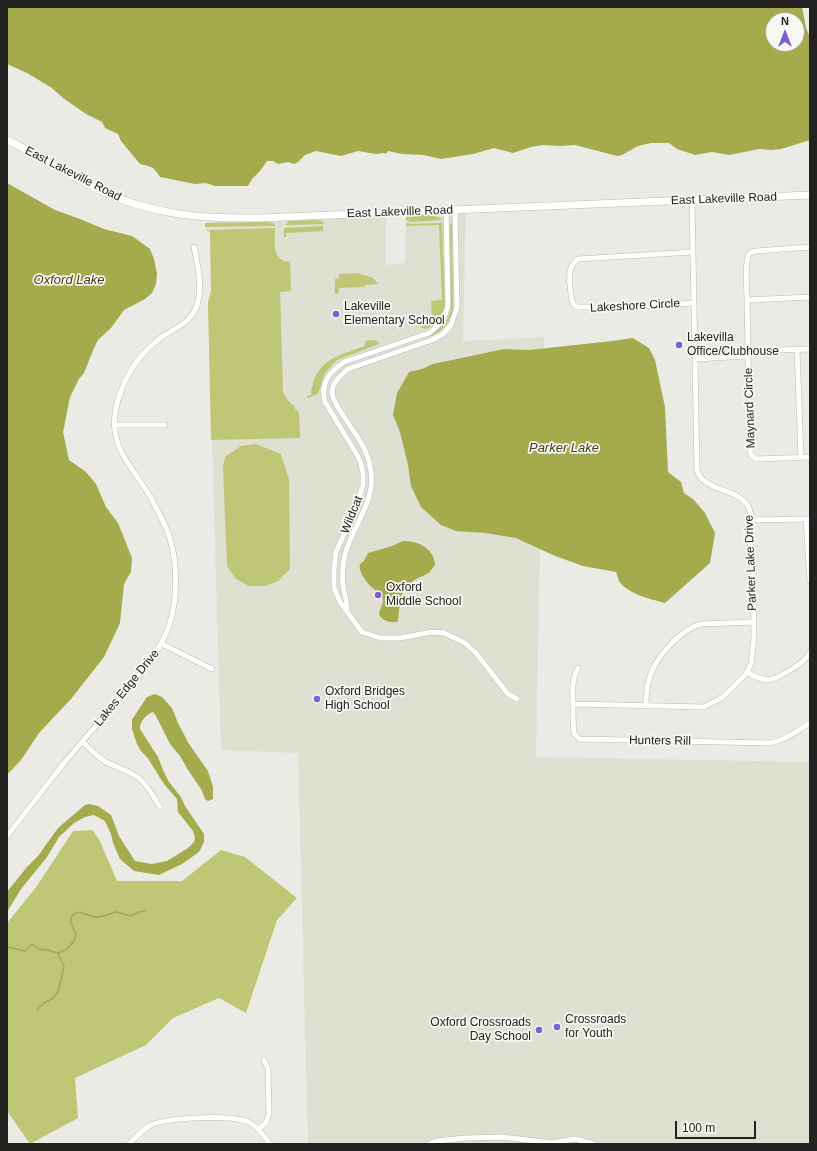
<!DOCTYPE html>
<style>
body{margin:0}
#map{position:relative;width:817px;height:1151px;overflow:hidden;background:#eaebe5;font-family:Arial,sans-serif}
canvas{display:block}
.frame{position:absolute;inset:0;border:8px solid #222220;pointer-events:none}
.north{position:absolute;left:765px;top:12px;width:40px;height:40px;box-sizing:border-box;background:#f7f8f2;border:1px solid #a2a29e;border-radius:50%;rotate:0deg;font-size:11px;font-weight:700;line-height:16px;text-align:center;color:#222220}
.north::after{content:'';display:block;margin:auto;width:14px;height:18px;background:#805cd6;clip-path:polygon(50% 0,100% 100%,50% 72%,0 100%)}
.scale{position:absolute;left:675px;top:1121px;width:81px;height:18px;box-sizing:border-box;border:2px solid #222220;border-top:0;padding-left:5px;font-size:12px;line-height:14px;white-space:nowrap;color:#222220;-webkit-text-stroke:3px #f7f8f2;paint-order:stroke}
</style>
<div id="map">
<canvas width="817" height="1151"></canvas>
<div class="frame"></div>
<div class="north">N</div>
<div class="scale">100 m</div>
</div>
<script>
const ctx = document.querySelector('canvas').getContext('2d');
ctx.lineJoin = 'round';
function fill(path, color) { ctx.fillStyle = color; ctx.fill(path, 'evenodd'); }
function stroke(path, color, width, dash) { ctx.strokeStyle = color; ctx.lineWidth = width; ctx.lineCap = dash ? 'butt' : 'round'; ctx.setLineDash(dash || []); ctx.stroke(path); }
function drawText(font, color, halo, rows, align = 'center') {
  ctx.font = font + ' Arial,sans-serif'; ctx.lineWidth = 3.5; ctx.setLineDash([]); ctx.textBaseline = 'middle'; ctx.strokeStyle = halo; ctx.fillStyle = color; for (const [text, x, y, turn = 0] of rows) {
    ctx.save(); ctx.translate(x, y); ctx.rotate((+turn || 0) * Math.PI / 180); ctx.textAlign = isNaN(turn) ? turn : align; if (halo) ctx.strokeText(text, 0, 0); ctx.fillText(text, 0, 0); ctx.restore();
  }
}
fill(new Path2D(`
 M466 212 463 341 544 337 536 757 810 762V1144H308L298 753 221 750 208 302 211 291 210 232H206L205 223 386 215V265L405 263 406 214Z`), '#dee0d2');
fill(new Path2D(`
 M406 216C415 216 436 213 442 220L410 222 406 220Z
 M314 220 321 221 325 224 285 225 289 221Z
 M266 222 273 223 276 226 205 227V223Z
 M442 222 445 308C442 319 436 325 425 329L420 327 432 323 431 301 442 300 439 225 406 226V223L412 224 439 223Z
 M450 223 452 224 453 310C449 324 442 332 428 337L427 335C440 330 448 323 451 309Z
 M323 226V231L286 233V237H284V228Z
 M275 228C275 241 271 261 290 262L291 291 280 292 283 391C285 397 289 403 295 406L294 408 299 412 300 438 211 440 208 302 211 291 210 232 208 230Z
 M358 273 373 278 378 284 365 285V287L339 288 338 294H335V279L339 278V274Z
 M371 340 377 341 379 344 337 360 325 373 318 394 307 398V396L311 395C314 360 337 356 365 346V341Z
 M256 444 281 454 289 479 290 569 278 581 265 586H249L236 579 227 566 223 467 225 457 241 446Z
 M92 830 99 839 117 881H182L221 850 245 857 297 898 277 920 246 1013 219 998 173 1018 146 1045 75 1078 78 1118 30 1144 7 1111V923L37 886 73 831Z`), '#bec776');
fill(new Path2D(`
 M7 7H802L806 28 810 37V140L781 149 771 150 759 149 729 155 712 152 695 155 677 149 669 143H651L638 146 622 155 617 156 575 145 560 146 543 145 531 147 513 153 494 148 473 154 441 159 423 155 402 154 388 151 386 154 384 153 376 154 358 151 341 156 316 151 305 155 298 162 294 164 288 162 278 164 273 161H267L260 171 252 179 248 186H215L206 183 195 184 160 177C153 166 152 167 140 164L121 141 118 134 105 128 102 122 86 114 63 98 52 88 27 73 7 64ZM773 20H797V44H773Z
 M7 183 55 210 80 219 104 229 132 236 150 249 154 259 157 274 156 284 152 293 145 299 124 310 111 328 98 340 94 348 84 373 79 379 70 397 63 432 69 460 86 472 96 484 106 507 118 523 132 558 131 572 124 584 120 623 104 657 71 699 39 733 21 760 7 775Z
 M633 338 649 348 655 360 665 407 668 472 681 482 684 493 694 500 705 513 715 533 710 563 665 603C651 599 627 594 619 581 618 578 617 574 616 572L583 566 555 556 516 538 485 533 456 531 441 525 421 507 411 486 408 465 400 432 393 415 397 393 409 372 422 369 433 364 504 349 529 350 612 341Z
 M403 541C417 540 435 549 435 565L429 573 414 580 403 592 400 600 398 621C392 624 383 621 379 615 379 610 383 605 383 600 382 593 377 592 373 588 367 584 358 571 360 564L364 561 368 553 392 546Z
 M155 694 162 697 172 708 178 723 189 744 208 771 213 787V799L208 801 205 799 201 789 188 770 180 756 170 744 156 716 153 712C146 714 139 723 140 729L158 757 163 770 169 782 181 797 185 806 204 834V842L199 852 182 864 159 875 134 871 120 859 113 843 111 834 105 821 94 815 85 817 74 823 59 837 47 857 21 889 7 912V892L27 867 38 856 58 828 85 805 89 804 98 806 111 815 119 836 135 861 152 864 167 861 188 848 194 842 195 838 193 831 178 812 177 799 164 784 147 757 141 751 137 744 132 729V720L139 709 147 697Z`), '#a3ab4c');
stroke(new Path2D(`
 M7 947 25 951 32 944 38 949 47 950 58 953 67 949 74 941 76 934 71 923V917L74 914 80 912 93 917H100L116 912 131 916 139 912 145 911
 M37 1010 44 1003 52 999 58 992 64 967 58 953`), '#a3ab4c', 1.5);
const street = new Path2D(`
 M446 210 448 305C445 318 440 325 429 333L344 362C329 373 320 382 325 402L356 453 361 463 363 474V485L357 505 336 552 334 570V587L340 602 362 632 380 638H399L433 632 444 633 465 643 476 653 508 694 517 699
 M810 247 756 251C754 251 752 252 750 253 744 258 747 291 747 300L810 297
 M693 252 578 259C576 261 573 263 572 266 567 275 571 295 573 304L578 307H626L694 303
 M747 300 750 449 751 455 756 459 810 457
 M797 349 801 458
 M748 351 810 349
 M695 359 748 356
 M115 425H165
 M806 519 810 581
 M750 520 810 519
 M347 609C347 600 344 594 343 585 342 576 343 564 345 555 353 523 378 501 370 466 367 447 353 431 343 415 339 409 333 401 332 393 332 382 341 375 348 369L432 340 443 334 451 325 457 307 455 210
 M162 644 212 669
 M578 668C571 680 573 692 573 705 573 715 573 724 574 733L579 739 769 743C786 741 796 731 810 723
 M747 672C767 684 773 681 792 669 800 664 806 660 810 652
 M573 704 704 707 723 697 745 675 751 664 754 639 753 559C752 553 750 547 750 541 750 530 753 515 748 506 738 488 700 491 697 469L692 200
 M646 706C645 678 655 659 675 640 683 633 690 627 701 624L753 622
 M83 742C90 749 97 757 106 762 118 768 130 771 140 779 149 787 154 798 160 807
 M7 836 64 763 151 661C158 649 166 637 170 623 177 599 178 564 170 539 167 528 157 509 151 498 130 462 105 446 118 400 125 376 139 355 158 340 170 330 188 325 195 310 204 293 198 265 194 247
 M259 1129 266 1123 269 1114 268 1069 264 1060
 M129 1144C135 1138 142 1130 149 1126 167 1117 227 1115 246 1121 257 1125 263 1135 270 1144
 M429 1144 436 1141 466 1138 503 1137 551 1143 575 1139 594 1144`);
const secondary = new Path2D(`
 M7 140C39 155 67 174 99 190 151 215 203 219 260 218L810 195`);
stroke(street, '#babbb5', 6);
stroke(secondary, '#babbb5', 8);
stroke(street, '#fff', 5);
stroke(secondary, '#fff', 7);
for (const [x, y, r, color] of [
 [336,314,4,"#805cd6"],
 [679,345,4,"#805cd6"],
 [378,595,4,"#805cd6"],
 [317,699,4,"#805cd6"],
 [557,1027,4,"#805cd6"],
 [539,1030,4,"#805cd6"]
]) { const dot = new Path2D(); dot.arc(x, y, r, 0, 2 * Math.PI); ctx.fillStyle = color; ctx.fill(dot); stroke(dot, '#f7f8f2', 1.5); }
drawText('12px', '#222220', '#f7f8f2', [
 ["East Lakeville Road",73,174,27],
 ["East Lakeville Road",724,199,-2],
 ["East Lakeville Road",400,212,-2],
 ["Lakeshore Circle",635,306,-3],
 ["Maynard Circle",750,408,-92],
 ["Wildcat",352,515,-68],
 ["Parker Lake Drive",751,563,-92],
 ["Lakes Edge Drive",127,688,-51],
 ["Hunters Rill",660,741,1]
]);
drawText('12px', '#222220', '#f7f8f2', [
 ["Lakeville",344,307],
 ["Elementary School",344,321],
 ["Lakevilla",687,338],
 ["Office/Clubhouse",687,352],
 ["Oxford",386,588],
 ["Middle School",386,602],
 ["Oxford Bridges",325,692],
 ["High School",325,706],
 ["Crossroads",565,1020],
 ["for Youth",565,1034],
 ["Oxford Crossroads",531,1023,"right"],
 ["Day School",531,1037,"right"]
], 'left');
drawText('italic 13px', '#3d4119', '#f7f8f2', [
 ["Oxford Lake",69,280],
 ["Parker Lake",564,448]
]);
</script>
